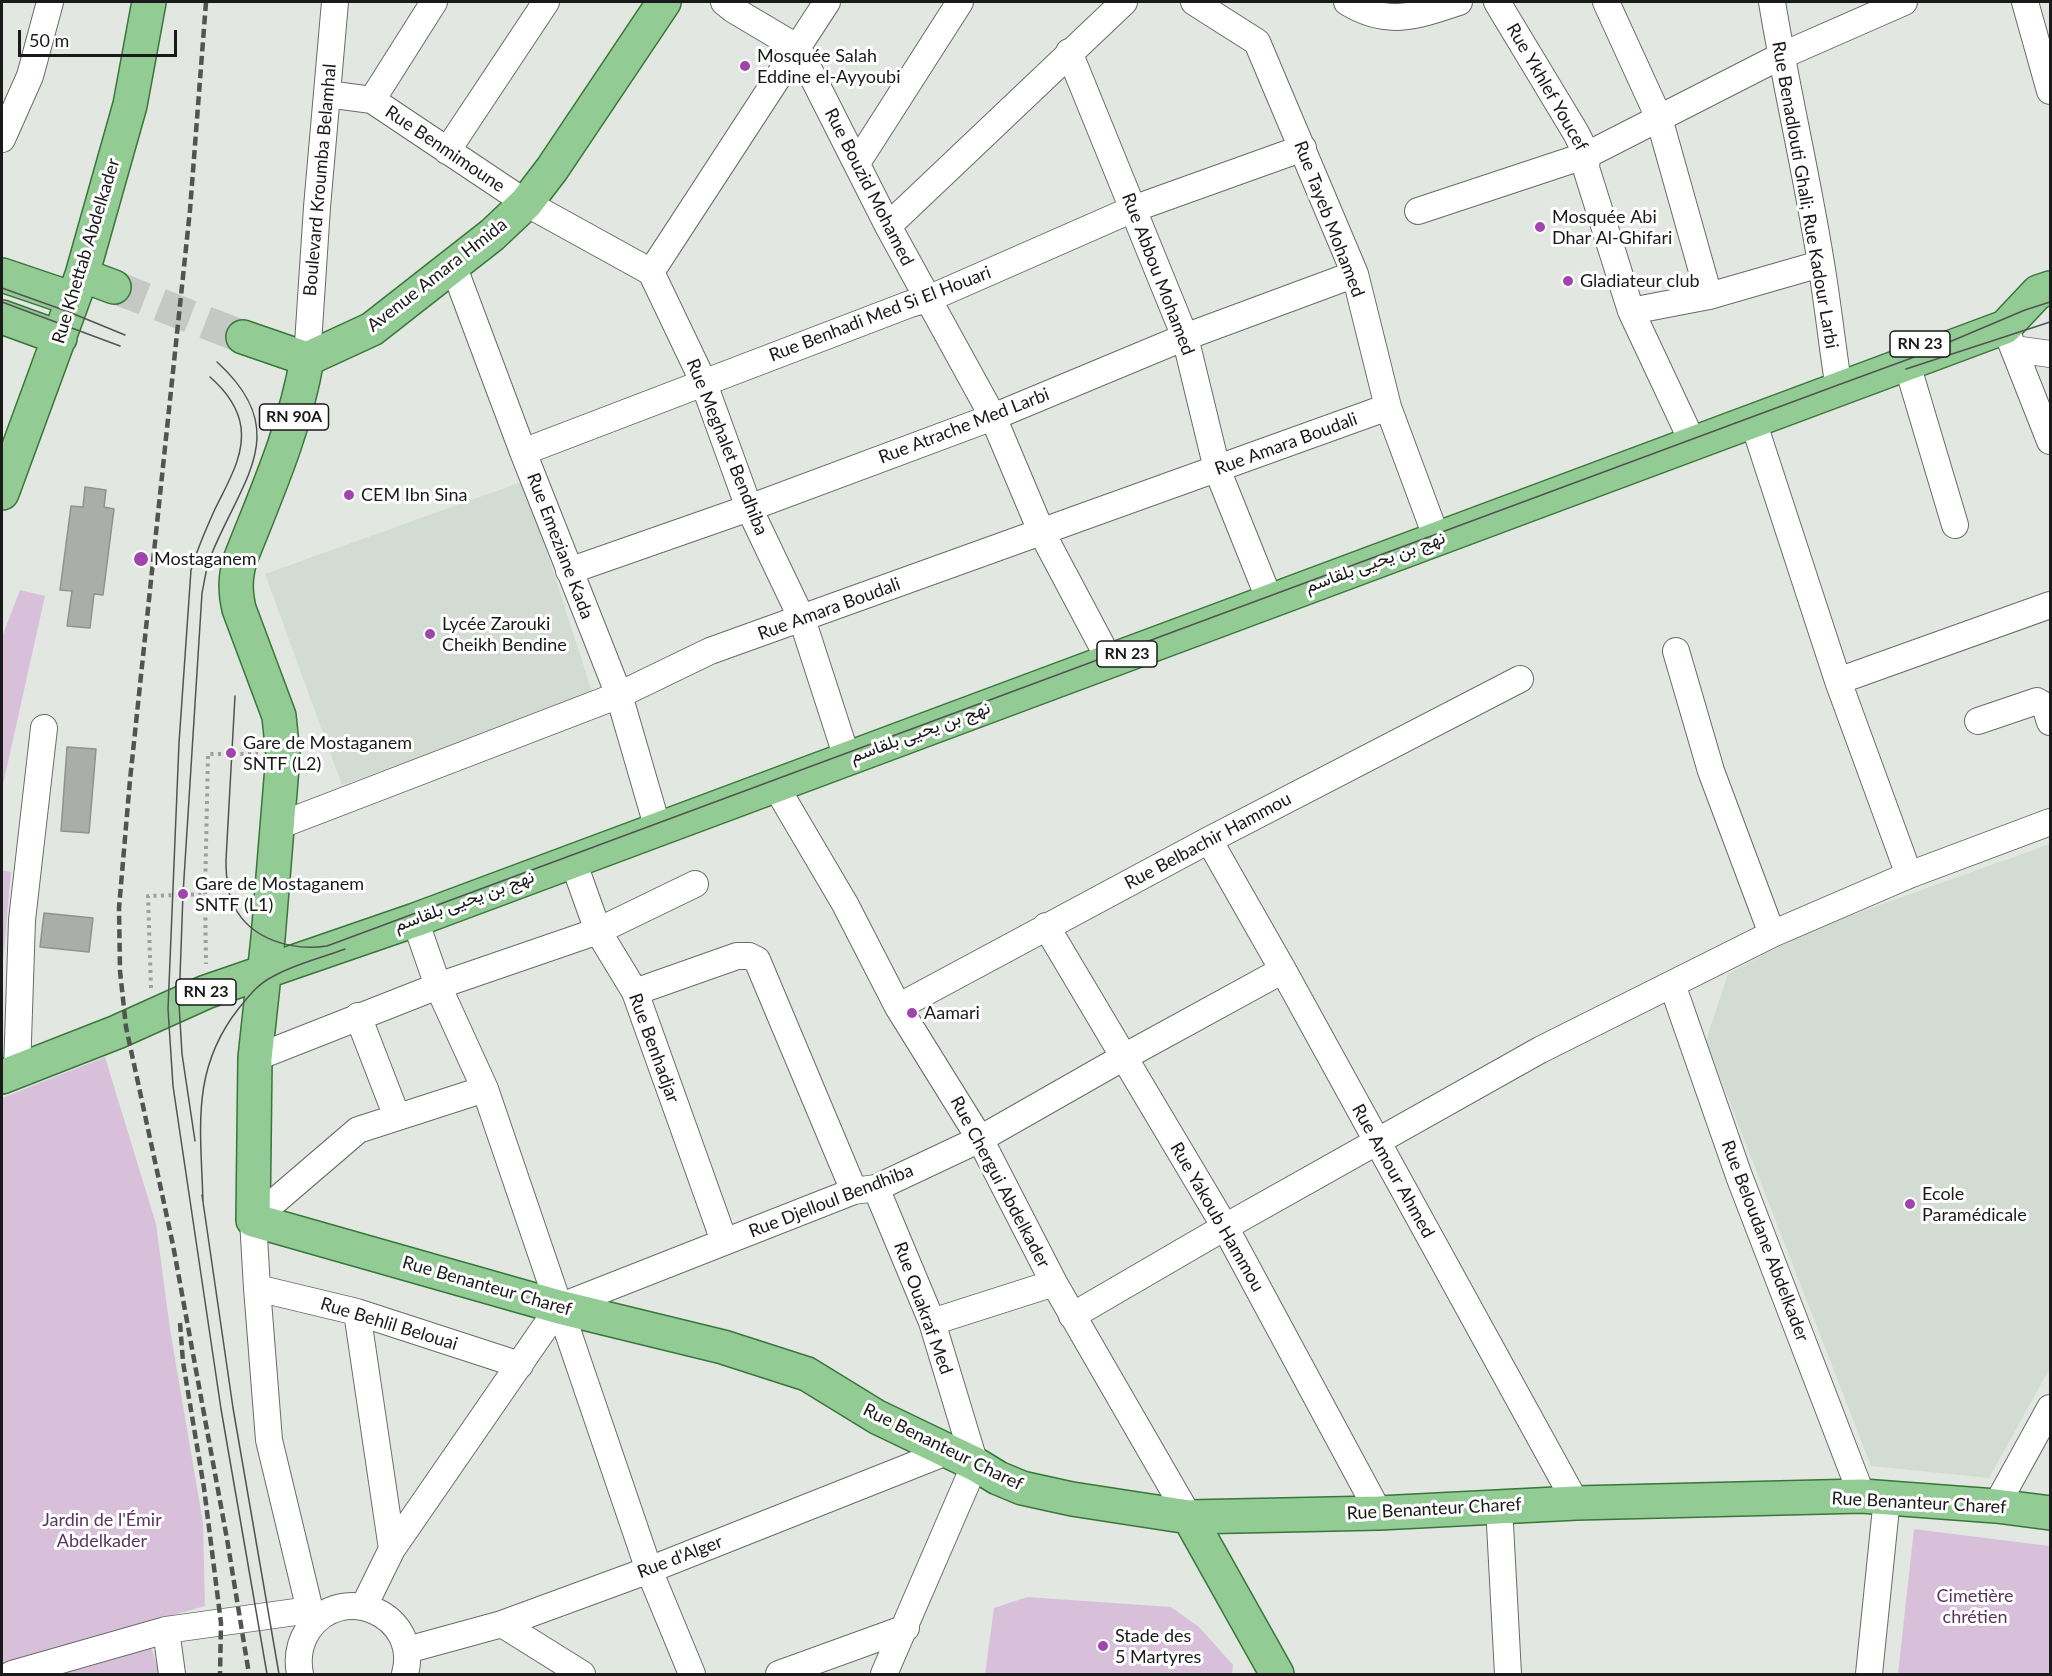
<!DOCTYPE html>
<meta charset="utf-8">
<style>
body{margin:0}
#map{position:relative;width:2052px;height:1676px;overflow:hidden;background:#e3e7e2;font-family:Lato,sans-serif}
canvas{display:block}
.frame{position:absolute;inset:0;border:3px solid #191a19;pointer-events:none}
.scale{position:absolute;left:18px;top:30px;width:159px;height:27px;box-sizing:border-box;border:3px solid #191a19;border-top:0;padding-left:8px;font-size:18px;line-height:21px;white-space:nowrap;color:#191a19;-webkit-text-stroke:4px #fff;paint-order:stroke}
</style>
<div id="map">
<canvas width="2052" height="1676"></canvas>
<div class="frame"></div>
<div class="scale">50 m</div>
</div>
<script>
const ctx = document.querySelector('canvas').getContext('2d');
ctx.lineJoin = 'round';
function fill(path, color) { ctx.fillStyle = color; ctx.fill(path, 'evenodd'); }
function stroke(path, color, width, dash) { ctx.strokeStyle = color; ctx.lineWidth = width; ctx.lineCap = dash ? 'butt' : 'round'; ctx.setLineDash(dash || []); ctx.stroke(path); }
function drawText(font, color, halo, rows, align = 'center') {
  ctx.font = font + ' Lato,Vazirmatn,sans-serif'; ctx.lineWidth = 6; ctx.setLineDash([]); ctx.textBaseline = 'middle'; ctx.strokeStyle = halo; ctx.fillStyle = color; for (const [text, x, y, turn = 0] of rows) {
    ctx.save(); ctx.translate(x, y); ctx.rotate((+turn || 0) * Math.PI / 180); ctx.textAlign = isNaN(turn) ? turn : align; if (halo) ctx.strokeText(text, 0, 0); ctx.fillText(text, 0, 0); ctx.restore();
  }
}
fill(new Path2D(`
 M524 481 593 695 342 785 265 574Z
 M2050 844V1368L1989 1478 1871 1466 1706 1041 1728 974 1810 930Z`), '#d2dcd2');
fill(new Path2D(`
 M20 590 45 596 2 789V637Z
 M2 870 11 872 2 973Z
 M105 1057 156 1224 170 1329 203 1523 205 1606 2 1664V1098Z
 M1914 1529 2050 1546V1674H1898Z
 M1027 1597 1171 1607 1199 1627 1233 1665 1232 1674H985L994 1608Z
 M151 1647 160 1674H49Z`), '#d8c0db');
const building = new Path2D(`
 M85 487 106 490 104 507 114 509 103 595 94 594 90 628 67 626 72 591 60 590 71 506 83 507Z
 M67 747 96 749 89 833 61 831Z
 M44 913 93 918 89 952 40 947Z`);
fill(building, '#aaaeaa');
stroke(building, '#8f928f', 1.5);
stroke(new Path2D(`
 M114 287 243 337`), '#c5c8c4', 33, [33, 16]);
const minor = new Path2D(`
 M724 2 734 10 798 48 888 226 993 417 1041 531 1110 661
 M1194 2 1257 42 1355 274 1388 407 1437 539
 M1347 2C1387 27 1417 16 1459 2
 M1497 2 1576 133 1587 155 1586 168 1631 311 1693 443
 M1606 2 1659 118 1709 296
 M1772 2C1787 93 1809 184 1823 276 1829 314 1833 352 1839 389
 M2025 2 2050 91
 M1069 52 1185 337 1217 469 1270 601
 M327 94 372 100 526 203 651 272 703 381 749 508 802 619 847 758
 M372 100 434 2
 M2 139 30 76 50 2
 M447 151 546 2
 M857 163 960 2
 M1418 211 1587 155 1781 56 1904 2
 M888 226 1124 2
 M453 265 523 452 619 695 658 829
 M651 272 827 2
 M1631 311 1709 296 1820 264
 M2005 327 2050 441
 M2014 349 2050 354
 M307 359 317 207 335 2
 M1907 364 1955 525
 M1753 421 1838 681 1909 875
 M523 452 910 304 928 299 1133 209 1303 148
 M569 571 749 508 993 417 1185 337 1355 274
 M1676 651 1711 771 1772 934
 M1838 681 2050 605
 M1978 721 2037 701 2045 706 2050 722
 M775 785 845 904 898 1007 980 1139 1054 1283 1189 1517
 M278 826 619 695 710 651 1388 407
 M1209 840 1283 970 1576 1503
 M573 861 598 931 635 992 724 1241
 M415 920 438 986 485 1089 649 1570 692 1674
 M1046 926 1225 1227 1379 1513
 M1672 984 1739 1176 1862 1496
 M635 992 737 956H749L757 960 854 1191
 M898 1007 1209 840 1520 679
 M358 1016 397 1117
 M255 1058 438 986 598 931 695 884
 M17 1071 22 920 44 728
 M876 1188 932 1322 975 1464 884 1674
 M257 1288 357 1312 520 1365
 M559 1307 854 1191 876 1188 980 1139 1124 1057 1283 970
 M357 1312 392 1549
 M1072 1316 1225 1227 1540 1050 1772 934 1909 875 2050 822
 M932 1322 1054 1283
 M1499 1506 1508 1674
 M1996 1506 2050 1408
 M364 1606 392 1549 559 1307
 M313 1623 269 1440 257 1288 253 1220 358 1130 485 1089
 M502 1624 582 1674
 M166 1630 172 1674
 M407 1650 502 1624 649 1570 949 1451
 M12 1674 166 1630 310 1610
 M300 1674C297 1659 299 1644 308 1630 342 1580 421 1615 405 1674
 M779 1674 906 1628
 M1869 1674 1887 1498`);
const major = new Path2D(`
 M664 2 552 169 526 203 492 235 372 329 307 359C295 430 266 494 240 560 235 578 235 591 239 609L279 716 283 755 268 938 255 1058 253 1220 559 1307 723 1347 807 1374 877 1417 975 1464 998 1478 1022 1488 1072 1499 1189 1517 1379 1513 1576 1503 1862 1496 1996 1506 2050 1513
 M2 275 73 299
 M82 275 114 287
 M2 317 60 338
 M243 337 307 359
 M2 493 82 275 130 105 149 2
 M2 1077 117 1032 206 992 415 920 2005 327 2038 292 2050 288
 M1189 1517 1277 1674`);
stroke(minor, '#686c68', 28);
stroke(major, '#39763a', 36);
stroke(new Path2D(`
 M205 894 208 754H258
 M151 988 148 896 205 894 206 964`), '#9c9f9b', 4, [3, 4.5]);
stroke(minor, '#fff', 26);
stroke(major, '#92cb94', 33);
stroke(new Path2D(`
 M2 288 69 312 125 335
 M2 302 120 346
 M1906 369 2050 322
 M210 377C225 390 238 407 241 427 245 456 227 484 215 509 206 529 197 549 191 570L179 743 168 1009 173 1086 221 1409 267 1674
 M235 696 226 860C226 875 227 893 234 906 251 940 292 951 327 946L1838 385 1909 359 2025 310 2050 302
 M195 1141 182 1054 179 1004 183 894 202 593C205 580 206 565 212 553 243 478 293 431 217 362
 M202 1195 233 1408 279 1674
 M203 1202C201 1129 190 1070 239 1008 249 996 258 984 272 977 294 964 321 958 345 949`), '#525452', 1.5);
stroke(new Path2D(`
 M206 2 190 210 130 780 119 908 120 971 126 1027 173 1245 227 1539 249 1674
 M180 1323 183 1362 204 1488 221 1623 220 1674`), '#525452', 4.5, [9, 4.5]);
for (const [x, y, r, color] of [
 [745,66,6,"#a144ae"],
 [1540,227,6,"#a144ae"],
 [1568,281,6,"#a144ae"],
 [349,495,6,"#a144ae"],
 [141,559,8,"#a144ae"],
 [430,634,6,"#a144ae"],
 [231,753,6,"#a144ae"],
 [183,894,6,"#a144ae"],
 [912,1013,6,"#a144ae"],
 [1910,1204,6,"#a144ae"],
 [1103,1646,6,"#a144ae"]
]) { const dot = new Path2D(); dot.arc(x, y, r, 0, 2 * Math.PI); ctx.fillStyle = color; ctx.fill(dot); stroke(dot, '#fff', 2); }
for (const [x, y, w] of [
 [1920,344,60],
 [294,417,69],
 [1127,654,60],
 [206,992,60]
]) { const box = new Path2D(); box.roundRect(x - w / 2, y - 13, w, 26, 4.5); ctx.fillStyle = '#fff'; ctx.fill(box); stroke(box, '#191a19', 1.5); }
drawText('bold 16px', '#191a19', null, [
 ["RN 23",1920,344],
 ["RN 90A",294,417],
 ["RN 23",1127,654],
 ["RN 23",206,992]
]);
drawText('18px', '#191a19', '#fff', [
 ["Mosquée Salah",757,56],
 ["Eddine el-Ayyoubi",757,77],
 ["Mosquée Abi",1552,217],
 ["Dhar Al-Ghifari",1552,238],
 ["Gladiateur club",1580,281],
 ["CEM Ibn Sina",361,495],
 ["Mostaganem",154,559],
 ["Lycée Zarouki",442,624],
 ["Cheikh Bendine",442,645],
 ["Gare de Mostaganem",243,743],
 ["SNTF (L2)",243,764],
 ["Gare de Mostaganem",195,884],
 ["SNTF (L1)",195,905],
 ["Aamari",924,1013],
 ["Ecole",1922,1194],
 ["Paramédicale",1922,1215],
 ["Stade des",1115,1636],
 ["5 Martyres",1115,1657]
], 'left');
drawText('18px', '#191a19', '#fff', [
 ["Rue Ykhlef Youcef",1547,87,60],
 ["Rue Benmimoune",445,149,34],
 ["Boulevard Kroumba Belamhal",320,180,-85],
 ["Rue Bouzid Mohamed",869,187,63],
 ["Rue Benadlouti Ghali; Rue Kadour Larbi",1805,195,80],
 ["Rue Tayeb Mohamed",1329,219,69],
 ["Rue Khettab Abdelkader",86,251,-73],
 ["Rue Abbou Mohamed",1158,274,69],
 ["Avenue Amara Hmida",437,275,-38],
 ["Rue Benhadi Med Si El Houari",880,314,-21],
 ["Rue Atrache Med Larbi",964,426,-21],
 ["Rue Amara Boudali",1286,444,-20],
 ["Rue Meghalet Bendhiba",727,447,68],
 ["Rue Emeziane Kada",560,546,69],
 ["نهج بن يحيى بلقاسم",1375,562,-20],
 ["Rue Amara Boudali",829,609,-20],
 ["نهج بن يحيى بلقاسم",920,732,-20],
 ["Rue Belbachir Hammou",1208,841,-28],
 ["نهج بن يحيى بلقاسم",464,901,-20],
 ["Rue Benhadjar",654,1048,70],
 ["Rue Amour Ahmed",1393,1171,61],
 ["Rue Chergui Abdelkader",1000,1182,62],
 ["Rue Djelloul Bendhiba",831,1201,-21],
 ["Rue Yakoub Hammou",1217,1217,60],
 ["Rue Beloudane Abdelkader",1765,1241,69],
 ["Rue Benanteur Charef",487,1286,16],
 ["Rue Ouakraf Med",923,1308,70],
 ["Rue Behlil Belouai",389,1324,17],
 ["Rue Benanteur Charef",943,1447,26],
 ["Rue Benanteur Charef",1919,1503,3],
 ["Rue Benanteur Charef",1434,1509,-3],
 ["Rue d'Alger",680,1557,-21]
]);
drawText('18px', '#58345e', '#fff', [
 ["Jardin de l'Émir",102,1520],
 ["Abdelkader",102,1541],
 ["Cimetière",1975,1596],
 ["chrétien",1975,1617]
]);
</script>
